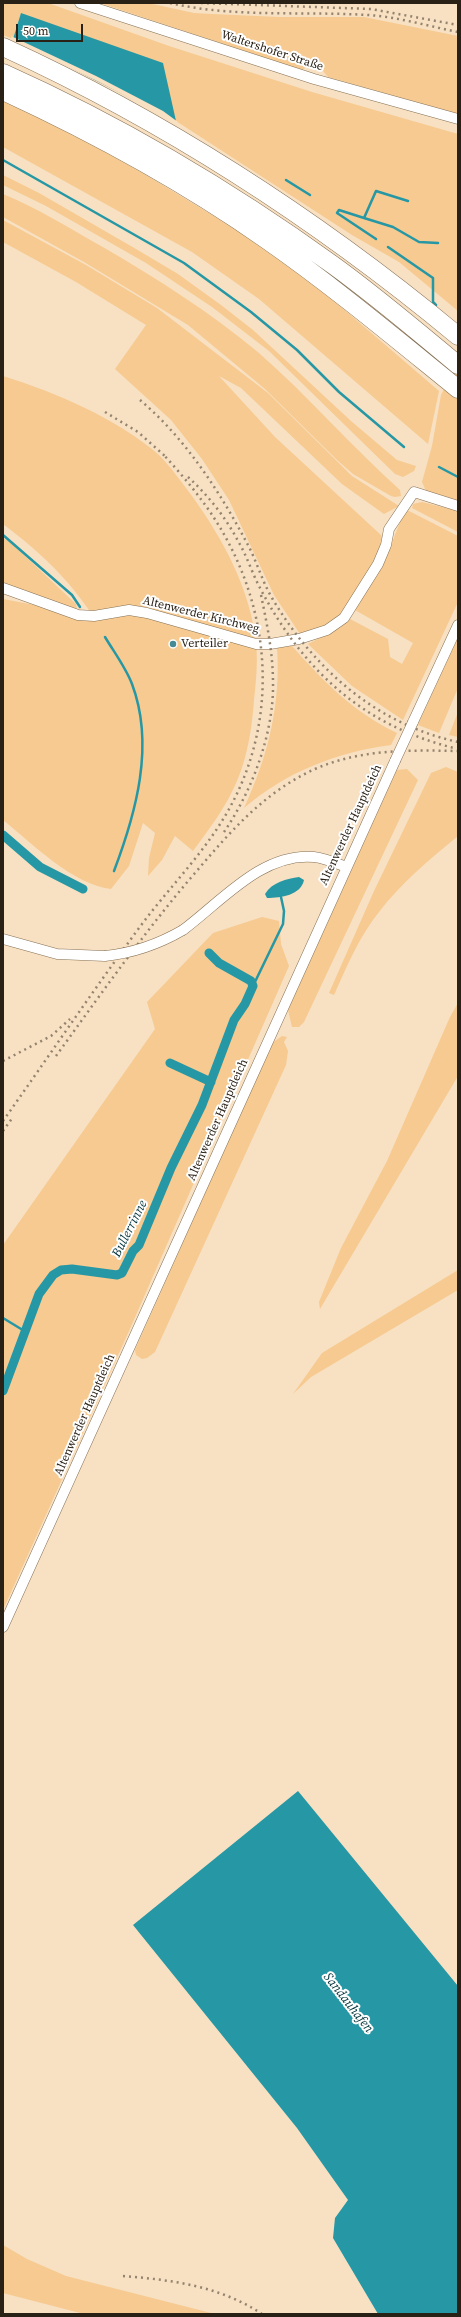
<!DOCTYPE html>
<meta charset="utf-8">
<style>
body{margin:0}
#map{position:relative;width:461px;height:2317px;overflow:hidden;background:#f8e0c2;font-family:"Source Serif 4",serif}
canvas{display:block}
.frame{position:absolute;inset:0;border:4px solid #2a2116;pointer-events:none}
.scale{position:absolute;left:16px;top:24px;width:67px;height:18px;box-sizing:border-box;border:2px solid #2a2116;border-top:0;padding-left:5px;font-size:12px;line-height:14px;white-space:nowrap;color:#2a2116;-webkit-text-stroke:3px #fff;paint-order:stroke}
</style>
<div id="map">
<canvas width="461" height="2317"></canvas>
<div class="frame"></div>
<div class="scale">50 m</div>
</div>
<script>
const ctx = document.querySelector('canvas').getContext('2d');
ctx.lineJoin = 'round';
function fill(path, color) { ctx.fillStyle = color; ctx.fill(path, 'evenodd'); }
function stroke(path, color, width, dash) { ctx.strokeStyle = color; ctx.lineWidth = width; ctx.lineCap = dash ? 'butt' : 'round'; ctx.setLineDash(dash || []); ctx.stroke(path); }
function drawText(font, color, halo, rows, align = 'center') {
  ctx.font = font + ' "Source Serif 4",serif'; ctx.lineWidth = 4; ctx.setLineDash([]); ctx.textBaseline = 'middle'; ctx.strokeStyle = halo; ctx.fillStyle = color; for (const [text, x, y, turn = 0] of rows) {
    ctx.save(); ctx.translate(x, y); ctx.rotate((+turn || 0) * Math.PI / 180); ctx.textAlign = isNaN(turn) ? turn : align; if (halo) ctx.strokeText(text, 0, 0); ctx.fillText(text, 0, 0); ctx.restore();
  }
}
fill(new Path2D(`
 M3 3H48L169 46 312 92 458 134V311L399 262 352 235 176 121 22 13 13 39 3 35Z
 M100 3H148L194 13 212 14 279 17H364L458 36V114L328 77 323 71 308 66 302 70Z
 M3 101 72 133 146 175 255 241 319 288 439 391 428 444 259 299 192 252 3 147Z
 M3 175 39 193 136 249 178 274 221 305 253 330 351 421 397 460 416 466 414 471 403 477 395 474 269 351 212 307 146 263 46 206 3 185Z
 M3 194C37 208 69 228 101 246 156 278 210 312 259 353 308 396 351 446 400 490L401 496 395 497 391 496 353 474 337 460 265 389 188 325 84 262 3 217Z
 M3 220 86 265 157 308 268 393 352 476 399 506 384 514 342 484 241 388 219 376 275 437 382 536 380 553 356 594 334 624 300 634 274 595 229 500 202 459 171 420 115 369 146 325 76 282 3 242Z
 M458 361V502L426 491 422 482 432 446 441 395Z
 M3 376C55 392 118 419 159 455 171 467 182 483 192 496 223 539 251 590 256 644 258 662 256 682 254 700 252 727 248 755 237 781 226 807 210 828 193 851L175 836 162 860 148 876 149 858 155 833 143 823 129 866 111 889C73 885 32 843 3 820V599L93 616C67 577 40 552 3 524Z
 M422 502 458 511V532L412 508 413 504Z
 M405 509 458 536V602L403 720 352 686 308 644 341 627 350 619 388 639 390 657 402 664 413 643 355 610 388 553Z
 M3 538 10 542 76 604 77 610 3 585Z
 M458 637V688L439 733 418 725Z
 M292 646C324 682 353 712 397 733L391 745C337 752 286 772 244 808 268 756 281 705 277 647Z
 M458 712V737L449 735Z
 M446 767 458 772V836C430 859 401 883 379 912 359 937 347 966 334 995L329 993 374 891 431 773Z
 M407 769 418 780 304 1022 299 1027H292L288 1010 397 770Z
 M262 917 279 921 281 944 289 966 129 1331 3 1610V1245L155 1029 147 1002 213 933Z
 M458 1003V1076L320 1309 319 1302 341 1248 387 1161 450 1017Z
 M282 1036 287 1037 284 1042 288 1051 286 1065 155 1352 147 1358 142 1359 136 1355 135 1350 272 1043Z
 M458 1270V1290L311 1377 293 1394 322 1353Z
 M3 2245 27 2259 66 2276 215 2314H84L3 2293Z`), '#f6ca90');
fill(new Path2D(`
 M21 13 163 63 176 121 13 39Z
 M299 877 304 880C301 895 281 898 267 898L265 894C272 882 287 879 299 877Z
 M298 1791 458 1986V2314H378L333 2238 335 2218 348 2200 297 2128 133 1925Z`), '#2697a4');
fill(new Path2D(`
 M11 36 96 76 163 111 178 122H175L95 80 12 41Z`), '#f8e0c2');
stroke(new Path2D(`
 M3 160 184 263 251 312 297 350 339 392 404 447
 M286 180 310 195
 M364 218 393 227 419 242 438 243
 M376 239 337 213 339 210 364 218 376 191 408 201
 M388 247 433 278V302L436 305
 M439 467 458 477
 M3 535 72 595 80 607
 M105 637C114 652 126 668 132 684 155 745 136 813 114 871
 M253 986 283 924 284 911 281 897
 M3 1318 26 1332`), '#2697a4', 2.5);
stroke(new Path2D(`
 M3 835 40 867 83 889
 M170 1063 211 1082
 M3 1391 39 1294 53 1275 61 1270 72 1269 117 1275 122 1273 133 1251 139 1245 171 1168 202 1105 234 1020 245 1004 253 986 251 981 219 963 209 953`), '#2697a4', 9);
const street = new Path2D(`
 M80 3 314 79 458 119
 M3 588 78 615 94 616 129 610 147 613 256 644H270L299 639 327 630 344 618 378 564 386 545 389 529 414 492 458 506
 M413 722 458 625
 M183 930C221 902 262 852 314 857 325 858 336 863 346 867
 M3 939 57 954 105 956
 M3 1627 395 761`);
const highway = new Path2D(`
 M3 47C169 123 318 220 458 336
 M3 73C119 125 229 190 333 265 376 296 417 331 458 365
 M3 91C94 133 184 182 267 240 333 286 395 338 458 389`);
stroke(street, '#857054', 11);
stroke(highway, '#857054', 19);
stroke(street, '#fff', 10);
stroke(highway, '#fff', 18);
stroke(new Path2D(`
 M170 3C235 18 302 11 368 15 398 17 428 26 458 32
 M201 3 371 9 458 25
 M140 400C186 439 220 492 248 545 257 562 262 581 272 598 314 669 376 724 458 742
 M105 412 138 432 166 457
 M188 477C208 495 226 518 238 541 247 556 252 573 260 588 303 670 362 725 454 748
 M224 832C252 791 274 733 273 683 273 653 267 624 261 595
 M56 1056C101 994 145 931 195 873 230 832 264 792 315 769 361 749 409 750 458 751
 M3 1061 51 1036 70 1019
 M3 1121C49 1056 94 989 142 924 169 888 202 855 225 816 280 724 273 611 216 521 201 497 182 475 163 454
 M3 1131 13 1117
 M123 2276C172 2280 220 2286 262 2314`), '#94846f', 2.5, [2, 4]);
const streetBridge = new Path2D(`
 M395 761 413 722
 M105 956C133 953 159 944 183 930`);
stroke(streetBridge, '#857054', 11, []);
stroke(streetBridge, '#fff', 10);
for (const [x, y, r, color] of [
 [173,644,4,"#458b95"]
]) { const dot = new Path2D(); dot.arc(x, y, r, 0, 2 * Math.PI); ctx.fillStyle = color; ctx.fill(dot); stroke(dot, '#fff', 1.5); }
drawText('12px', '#2a2116', '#fff', [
 ["Waltershofer Straße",272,51,18],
 ["Altenwerder Kirchweg",201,615,14],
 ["Altenwerder Hauptdeich",351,825,-65],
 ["Altenwerder Hauptdeich",218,1120,-66],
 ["Altenwerder Hauptdeich",85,1415,-66]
]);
drawText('12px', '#2a2116', '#fff', [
 ["Verteiler",181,644]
], 'left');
drawText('italic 13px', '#003238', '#fff', [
 ["Bullerrinne",130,1229,-63],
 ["Sandauhafen",348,2003,52]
]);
</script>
